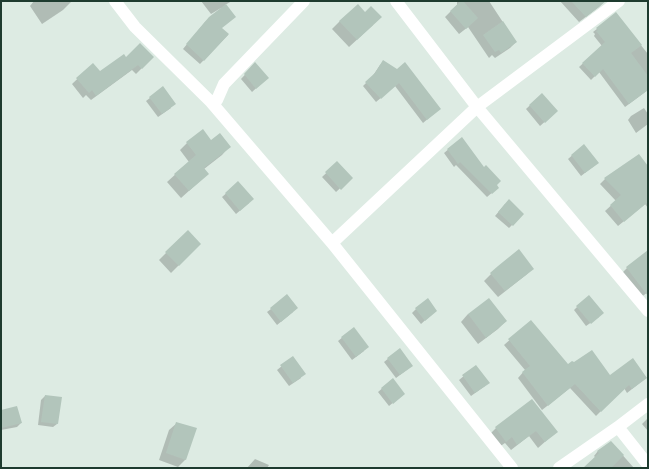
<!DOCTYPE html>
<style>
body{margin:0}
#map{position:relative;width:649px;height:469px;overflow:hidden;background:#ddebe3;font-family:"Source Sans 3",sans-serif}
canvas{display:block}
.frame{position:absolute;inset:0;border:2px solid #1e3b2f;pointer-events:none}
</style>
<div id="map">
<canvas width="649" height="469"></canvas>
<div class="frame"></div>
</div>
<script>
const ctx = document.querySelector('canvas').getContext('2d');
ctx.lineJoin = 'round';
function fill(path, color) { ctx.fillStyle = color; ctx.fill(path, 'evenodd'); }
function stroke(path, color, width, dash) { ctx.strokeStyle = color; ctx.lineWidth = width; ctx.lineCap = dash ? 'butt' : 'round'; ctx.setLineDash(dash || []); ctx.stroke(path); }
fill(new Path2D(`
 M34 1H70L71 2 63 10 42 24 30 6Z
 M201 1H232L225 5 221 28 228 35 200 64 183 49 205 22 221 9V8L211 14Z
 M457 1H489L516 42 510 48 495 58 492 55 489 58 468 27 459 34 445 17 457 5Z
 M560 1H605L599 7 579 22Z
 M616 14 648 54V90L625 107 599 72 591 80 579 67 602 46 594 36 595 34 593 32Z
 M340 21 373 25 349 47 332 29Z
 M153 57 136 74 132 70 91 100 86 95 83 98 72 84 93 64 100 72 126 58Z
 M383 62 436 112 423 123 395 86 376 102 363 86 372 77 380 65Z
 M255 64 264 81 252 92 241 79Z
 M163 88 171 108 158 117 146 101Z
 M542 94 557 111 540 126 526 109Z
 M644 108 648 114V124L636 133 628 120 631 116Z
 M462 138 496 185 494 191 487 197 456 165 454 167 444 153Z
 M211 141 229 147 222 155 204 169 200 181 181 198 167 182 189 162 180 150 187 143Z
 M584 145 594 166 581 176 568 159Z
 M337 163 351 178 336 192 322 177Z
 M648 168V208L645 204 618 226 605 211 616 201 600 184 605 179Z
 M238 183 249 203 236 214 222 197Z
 M505 204 523 214 509 228 495 216Z
 M188 231 200 244 171 273 159 260Z
 M648 252V292L640 298 621 274 627 268Z
 M499 266 532 269 526 275 498 297 484 281Z
 M577 307 599 317 586 326 574 310Z
 M271 309 293 312 277 325 267 312Z
 M416 309 432 314 421 324 412 313Z
 M468 314 506 321 498 329 478 344 461 322Z
 M531 321 568 366 609 376 646 378 641 382 627 393 624 388 596 416 570 388 542 410 518 378 525 370 504 345Z
 M354 328 364 351 352 360 338 341Z
 M400 349 408 369 396 378 384 362Z
 M293 357 301 378 289 386 277 370Z
 M476 366 485 386 471 396 459 380Z
 M392 380 400 397 389 406 378 392Z
 M45 396 57 424 53 427 38 425 41 400Z
 M1 411 21 423 17 427 1 430Z
 M648 418V431L642 424Z
 M177 423 186 459 178 467 159 460 169 430Z
 M496 428 556 432 538 448 529 436 511 450 505 443 499 447 490 434Z
 M611 442 634 468H585L596 458 594 456 598 451Z
 M255 459 269 465 267 468H247Z`), '#0003');
fill(new Path2D(`
 M461 1H463L478 18 466 29 450 11Z
 M571 1H606L586 17Z
 M226 4 236 17 222 28 229 34 204 61 186 44 209 17Z
 M358 4 365 12 371 6 382 17 357 40 339 21Z
 M616 12 642 45 631 53 648 76V90L629 104 603 69 595 77 582 63 605 42 596 31 598 30 596 28Z
 M503 21 517 42 501 53 499 50 495 52 483 35Z
 M140 43 154 57 142 69 138 65 96 96 92 90 89 93 76 78 93 63 100 71 124 54 126 57Z
 M383 60 397 69 405 62 441 109 427 120 399 83 381 99 365 82 375 73Z
 M255 62 269 78 256 89 244 74Z
 M163 86 176 104 162 114 149 97Z
 M542 93 558 111 545 123 529 105Z
 M203 129 211 140 220 133 231 147 204 168 209 174 189 191 174 174 196 155 186 142Z
 M462 137 484 167 486 165 501 181 497 185 499 188 492 194 460 162 458 164 447 149Z
 M584 144 599 163 585 173 571 155Z
 M639 154 648 166V202L624 222 610 205 621 195 604 178Z
 M337 161 353 178 341 190 325 172Z
 M238 181 254 199 240 211 225 193Z
 M509 199 524 214 513 226 498 212Z
 M188 230 201 244 179 266 165 252Z
 M519 249 534 269 505 291 490 273 498 266Z
 M648 250V296L626 267Z
 M287 294 298 308 281 322 270 308Z
 M589 295 604 313 591 324 576 306Z
 M428 298 437 311 425 321 415 308Z
 M489 298 507 321 486 338 468 314Z
 M531 320 568 364 572 361 574 362 592 350 610 375 633 358 647 378 632 389 629 385 601 412 575 384 548 406 522 372 530 366 508 339Z
 M354 327 369 347 356 357 341 337Z
 M400 348 413 366 400 375 387 358Z
 M293 356 306 374 293 383 280 365Z
 M476 365 490 383 475 393 462 375Z
 M393 378 405 394 393 404 381 388Z
 M45 395 62 397 58 424 41 422Z
 M532 399 558 432 545 442 536 431 517 445 512 437 506 442 495 427Z
 M17 406 22 423 1 428V410Z
 M176 422 197 428 186 460 166 453Z
 M611 441 624 455 611 468H583L599 453 597 451Z`), '#b2c5bb');
stroke(new Path2D(`
 M115 1 135 27 211 102 332 243
 M396 1 477 107 648 311
 M211 102 217 100 224 84 304 1
 M648 404 618 427 648 465
 M512 468 332 243 477 107 619 1
 M559 468 618 427`), '#fff', 12);
</script>
